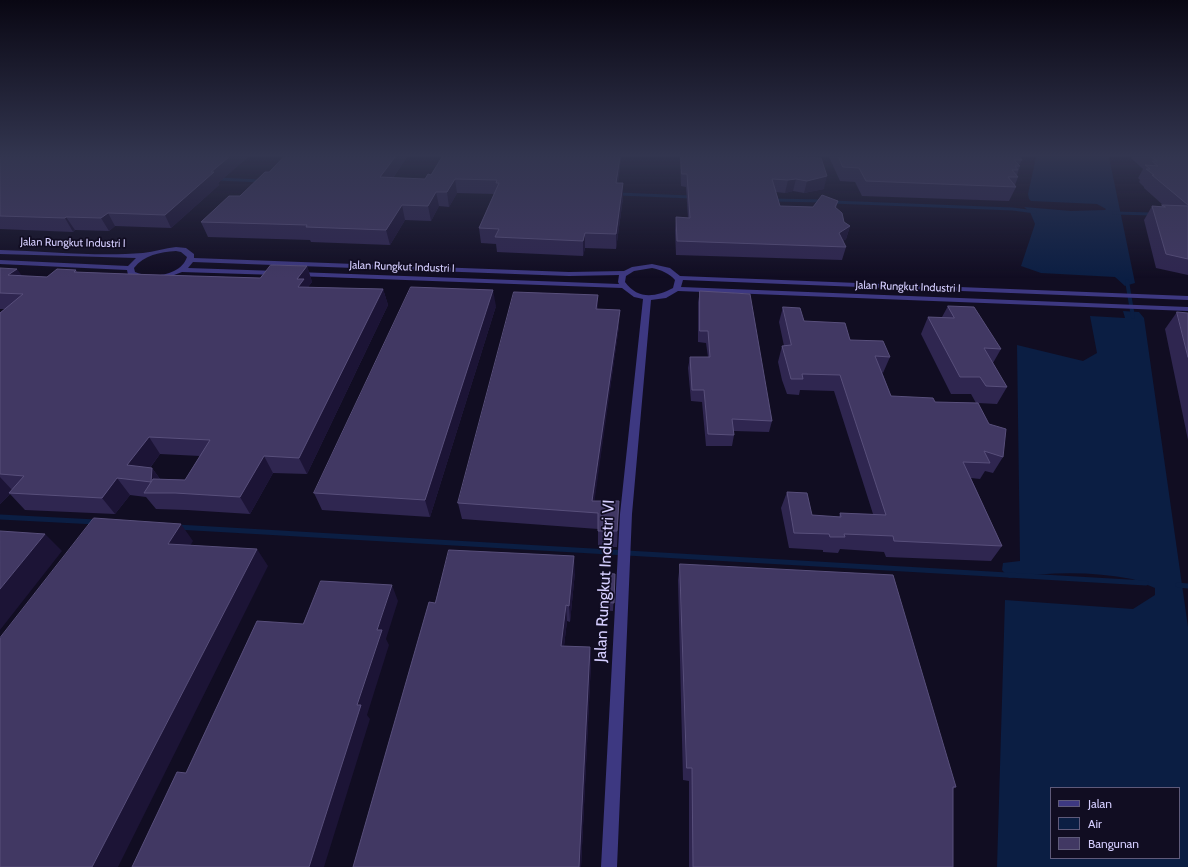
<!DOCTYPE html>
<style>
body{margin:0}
#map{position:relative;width:1188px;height:867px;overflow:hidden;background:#110d22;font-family:Cabin,sans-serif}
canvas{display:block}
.legend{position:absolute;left:1050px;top:787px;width:130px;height:72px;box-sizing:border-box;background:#110d22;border:1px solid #5f5a7a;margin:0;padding:5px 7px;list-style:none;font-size:12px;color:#d5ceff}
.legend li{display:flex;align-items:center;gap:8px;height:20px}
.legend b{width:20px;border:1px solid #5f5a7a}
</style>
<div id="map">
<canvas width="1188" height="867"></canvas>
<ul class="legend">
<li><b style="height:5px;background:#3d3881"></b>Jalan</li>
<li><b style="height:11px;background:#0b1e43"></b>Air</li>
<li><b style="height:11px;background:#413863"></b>Bangunan</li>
</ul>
</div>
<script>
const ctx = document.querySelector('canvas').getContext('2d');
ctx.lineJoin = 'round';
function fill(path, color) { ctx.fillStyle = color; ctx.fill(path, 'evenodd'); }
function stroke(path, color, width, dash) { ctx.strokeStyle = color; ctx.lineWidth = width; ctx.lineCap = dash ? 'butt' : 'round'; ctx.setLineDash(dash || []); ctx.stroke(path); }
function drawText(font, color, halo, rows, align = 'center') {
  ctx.font = font + ' Cabin,sans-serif'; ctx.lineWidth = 3.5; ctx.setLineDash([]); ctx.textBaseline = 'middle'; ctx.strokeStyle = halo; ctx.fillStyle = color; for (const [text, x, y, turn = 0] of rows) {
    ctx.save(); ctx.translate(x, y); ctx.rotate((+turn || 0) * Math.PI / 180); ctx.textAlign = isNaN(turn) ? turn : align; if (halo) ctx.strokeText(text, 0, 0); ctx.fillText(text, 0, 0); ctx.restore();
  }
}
fill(new Path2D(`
 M1036 157H1109L1135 283 1125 286 1115 277 1041 273 1021 266 1035 224 1030 212 1024 207 1071 211 1105 210 1106 209 1097 204 1031 201 1029 199 1028 194Z
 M1123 311 1139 312 1144 318 1188 627V867H997L1005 600 1133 609 1155 595V588C1147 585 1139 581 1132 579 1092 571 1048 572 1009 578L1002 570 1003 563 1020 561 1017 345 1083 361 1097 353 1090 316 1125 318ZM1051 788H1179V858H1051Z`), '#0b1e43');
stroke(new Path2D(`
 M217 179 261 181
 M619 194 691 197
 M772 200 823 201
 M832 202 1013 209 1035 212
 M1114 213 1152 214`), '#0b1e43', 3);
stroke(new Path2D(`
 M1127 281 1133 317`), '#0b1e43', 4);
stroke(new Path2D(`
 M0 517 96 522
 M177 527 1146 583
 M1178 585 1188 586`), '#0b1e43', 5);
fill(new Path2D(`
 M176 247 186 248 194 254V258L569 272 624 271 632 267 652 264 670 268 680 276 1188 296V300L683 280 681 287 1188 307V311L678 291 666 298 651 300 632 514 617 867H601L620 514 643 299 634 297 622 288 297 276 293 274 297 272 619 284 618 282 619 275 569 276 193 262 188 268 277 271 281 273 277 275 182 272 166 278 146 279 128 275 127 270 0 264V260L128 266 136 258 0 254V250C47 251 96 257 143 253 154 252 165 248 176 247ZM176 251 181 252 187 257C181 276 151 279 135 272L134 268C144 255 160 252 176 251ZM652 268C661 270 669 273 675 280L673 288C656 297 638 300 625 282L626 276 634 271Z`), '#3d3881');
fill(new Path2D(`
 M0 157H248L218 183 219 185 171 228 115 226 109 231 75 230 73 232 0 229Z
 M284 157H407L393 178 425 179 431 175 442 157H621L618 183 623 198 616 249 585 248 583 256 497 252 496 244 481 243 479 228 494 194 457 193 449 207 439 206 431 221 405 220 390 245 311 242 310 240 208 237 201 222 240 196 269 172Z
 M680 157H796L797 158 824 189 804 193 793 191 785 193 776 192 780 206 813 207 838 201 836 208 844 222 850 226 846 239 843 241 846 247 842 260 676 255 675 230 676 217 688 218 686 187 681 186Z
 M829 157H1020L1022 160 1019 165 1020 166 1017 175 1018 177 1015 185 1016 187 1009 201 862 196 855 182 840 181Z
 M1132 157H1188V275L1156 268 1144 220 1152 206 1161 207 1163 205 1144 188V187L1139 182 1140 180 1138 178 1143 169 1131 158Z
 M307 266 312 282 308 287 383 289 388 305 307 474 273 473 250 514 187 510 156 509 146 497 130 495 115 514 25 510 10 494 0 504V313L5 309H0V268L22 276 47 277 76 270 77 272 128 274 260 278ZM160 454 200 456 185 480 160 479 152 468H150Z
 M700 291 772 421 769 432 734 431V435L732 446H706L702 402 691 401 688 368 690 357H708L706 343 698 342V302Z
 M598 295V309L619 326 594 501H619L617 547H598V529L462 519 458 503Z
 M496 306 430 517 322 510 314 493Z
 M948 306 1001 349 993 363 1007 387 997 404 978 403 1003 457 993 473 985 471 980 479 971 478 1002 546 991 561 886 557 884 552 840 549 838 553 823 552V550L789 548 781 508 787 492 812 515 839 517 840 513 873 514 834 391 800 390 799 395 787 394 782 380 778 362 782 346H784L779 322 783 307 804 321 850 340 890 357 883 373 882 372 891 396 935 402 976 403 971 394H951L921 334 928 317H942Z
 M1177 312 1188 313V440L1165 329Z
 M680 564 956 787 953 789V867H689V781L683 780 678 580Z
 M575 572 570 622 567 621 564 646 590 647 591 662 581 867H353Z
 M615 574 613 611 601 610V602Z`), '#2f2650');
fill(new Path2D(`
 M229 157H248L218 183 219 185 171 228 165 215 211 172Z
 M395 157H407L383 192 380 177Z
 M620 157H621L616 198V183Z
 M827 176 824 189 804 193 807 181Z
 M455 179 457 193 449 207 447 192Z
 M796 179 793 191 785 193 788 180Z
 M623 183V198L616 249V234Z
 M436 192 439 206 431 221 428 206Z
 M402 205 405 220 390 245 386 230Z
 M108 213 115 226 109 231 101 218Z
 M66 217 75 230 73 232 65 218Z
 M850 226 846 239 835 246 839 233Z
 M585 233V248L583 256V241Z
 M307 266 312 282 307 288 298 287 297 279Z
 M17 269 28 284 8 275Z
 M383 289 388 305 307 474 299 458Z
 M493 290 496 306 430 517 425 500Z
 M598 295V311L596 309Z
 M620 310 619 326 593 512 592 501Z
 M149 437 160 454 140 481 127 465Z
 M264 456 273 473 250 514 240 497Z
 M152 468 164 485 151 482Z
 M0 477 13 491 9 493 10 494 0 504Z
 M117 478 130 495 115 514 102 498Z
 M181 524 193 541 181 561 168 544Z
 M45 534 62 551 0 630V589Z
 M257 549 268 566 118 867H92Z
 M574 556 575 572 570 622 569 606Z
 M392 585 398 601 386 639 389 645 367 715 370 719 324 867H309L357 705 377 630Z
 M566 605 567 621 562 661 561 646Z
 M590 647 591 662 581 867H579Z`), '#1c1436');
const building = new Path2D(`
 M2 157H229L211 172H214L165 215 108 213 101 218 66 217 65 218 0 216V158Z
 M284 157H395L380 177 425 179 428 174 431 175 442 157H620L616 183H623L616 234 585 233 583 241 495 237 499 229 479 228 499 183H496L497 180 455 179 447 192H436L428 206 402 205 386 230 306 227 307 225 201 222 229 196H240L265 172H269Z
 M681 157H796L797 158 806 157 821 158 827 176 807 181 796 179 788 180 772 179 780 206 813 207 822 195 838 201 835 207 842 213 844 222 850 226 839 233 846 247 677 241 676 217 690 218 687 174H682Z
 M839 157H1020L1022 160H1014L1020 166H1015L1018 170H1012L1018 177H1008L1016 187 866 181 859 168 843 167Z
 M1151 157H1188V205L1152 175H1154L1146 169H1150L1145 165 1158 166 1152 161H1157Z
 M1162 205 1188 206V259L1166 254 1152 206 1165 207Z
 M271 265 307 266 297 279H304L298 287 383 289 299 458 264 456 240 497 175 493H144L153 479 185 480 210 440 149 437 127 465 152 468 151 482 117 478 102 498 9 493 24 476 0 474V313L23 294 0 293V268L17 269 8 275 47 277 57 269 76 270 74 272 128 274 260 278Z
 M411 287 493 290 425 500 314 493Z
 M700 291 750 294 772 421 732 419 734 435 708 434 704 390H692L690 357H710L708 331H700Z
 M514 292 598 295 596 309 620 310 592 501H619L617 531H598V513L458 503Z
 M948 306 974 307 1001 349 984 348 1007 387 986 386 980 377H960L928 317 954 318Z
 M783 307 800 308 804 321 845 323 850 340 883 341 890 357 875 356 891 396 933 398 935 402 978 403 989 424 1006 429 1003 457 984 451 990 463 963 462 1002 546 894 541 893 536 844 534 845 537H830L829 534 794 533 787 492 807 493 812 515 841 517 840 513 886 515 840 375 802 374 803 379H791L787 364 782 346 791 345Z
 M1177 312 1188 313V357Z
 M94 518 181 524 168 544 257 549 92 867H0V638Z
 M0 531 45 534 0 589Z
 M449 550 574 556 569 606 566 605 561 646 590 647 579 867H353L429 602 435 603Z
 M680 564 893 575 956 787H953V867H693L692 768H687Z
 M603 573 615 574 614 603 601 602Z
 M321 581 392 585 377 630H382L357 705H361L309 867H132L177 772 186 773 257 621 303 624Z`);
fill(building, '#413863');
stroke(building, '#584f7b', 1);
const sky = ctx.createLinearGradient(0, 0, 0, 278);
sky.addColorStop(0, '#090713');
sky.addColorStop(0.56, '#32354f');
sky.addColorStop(1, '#32354f00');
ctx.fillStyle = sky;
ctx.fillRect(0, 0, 1188, 278);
drawText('11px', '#d5ceff', '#110d22', [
 ["Jalan Rungkut Industri I",73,243,1],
 ["Jalan Rungkut Industri I",402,267,2],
 ["Jalan Rungkut Industri I",908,287,2]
]);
drawText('16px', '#d5ceff', '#110d22', [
 ["Jalan Rungkut Industri VI",605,581,-87]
]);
</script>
